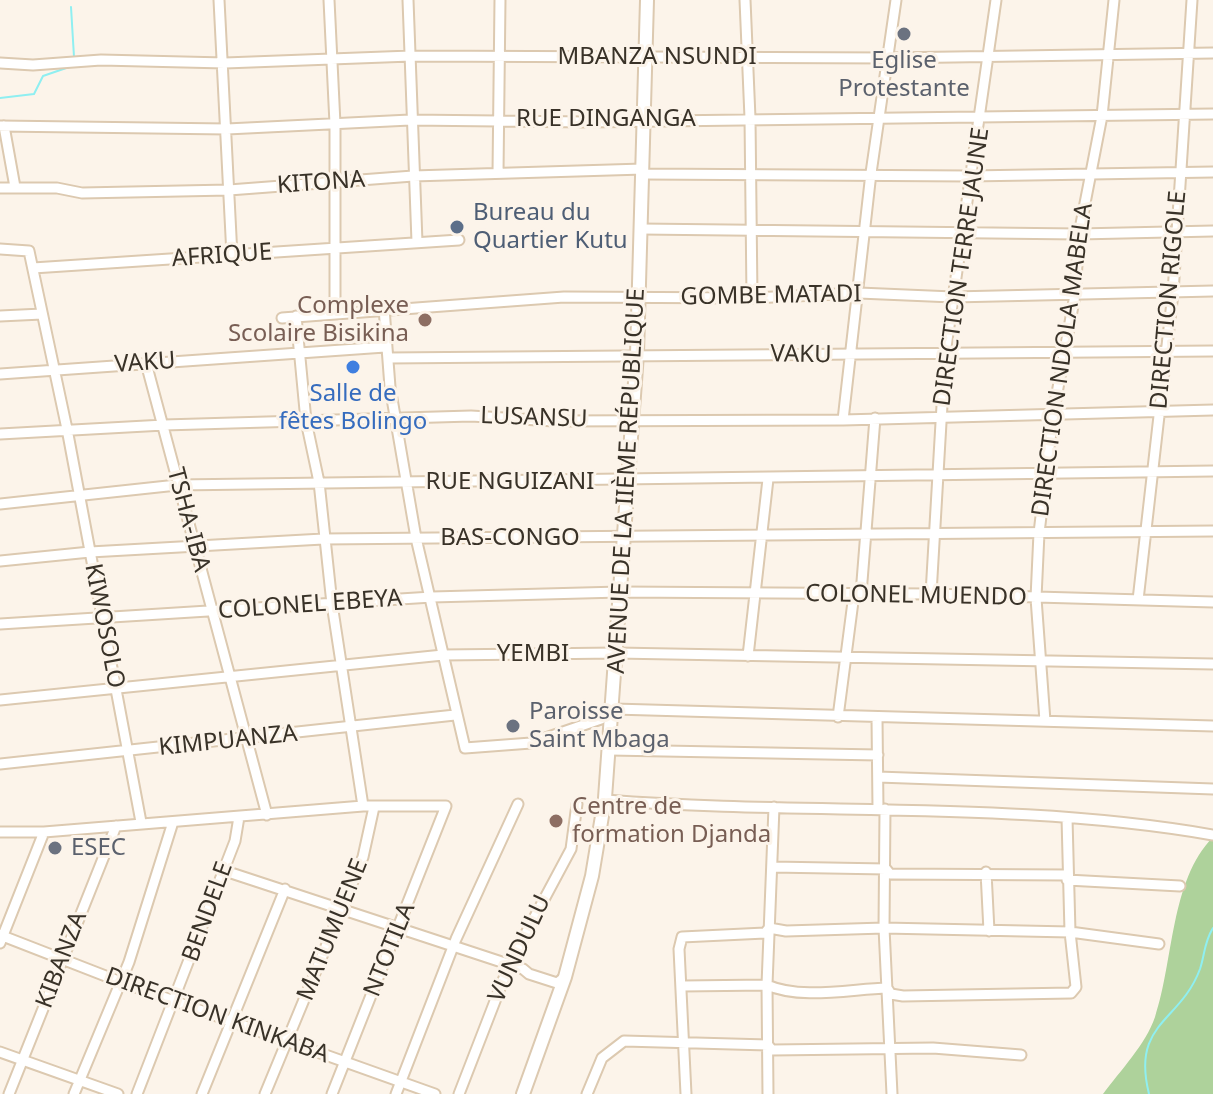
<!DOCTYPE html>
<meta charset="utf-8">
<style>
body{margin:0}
canvas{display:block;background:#fcf4ea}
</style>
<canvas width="1213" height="1094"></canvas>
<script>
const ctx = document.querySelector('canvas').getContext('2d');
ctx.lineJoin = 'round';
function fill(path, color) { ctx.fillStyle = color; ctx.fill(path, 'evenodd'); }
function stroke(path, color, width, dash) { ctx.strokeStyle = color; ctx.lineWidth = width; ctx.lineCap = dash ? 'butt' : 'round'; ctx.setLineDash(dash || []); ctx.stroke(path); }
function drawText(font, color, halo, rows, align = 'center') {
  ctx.font = font + ' "Noto Sans",sans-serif'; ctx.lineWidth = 6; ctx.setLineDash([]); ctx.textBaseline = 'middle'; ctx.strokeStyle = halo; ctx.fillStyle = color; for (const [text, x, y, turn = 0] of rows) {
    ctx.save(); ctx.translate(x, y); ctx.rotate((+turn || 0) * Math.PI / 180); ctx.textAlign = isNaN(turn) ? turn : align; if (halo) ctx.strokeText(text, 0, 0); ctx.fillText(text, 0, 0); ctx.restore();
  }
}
fill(new Path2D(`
 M1213 837V1094H1103C1120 1071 1146 1044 1155 1017 1174 960 1170 881 1213 837Z`), '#aed29b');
stroke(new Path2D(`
 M71 7 74 57
 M0 98 34 94 43 76 72 66
 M1149 1094C1131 1022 1180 1023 1200 969 1205 954 1204 942 1213 928`), '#8feff1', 2);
const minor = new Path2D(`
 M219 0 232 256
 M329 0 335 124V312
 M408 0 417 242
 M745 0 750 118 752 298
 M0 63 33 65 101 60 225 63 411 56 889 58 1213 53
 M0 126 227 129 410 120 587 122 1213 114
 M4 126 15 187
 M498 173 500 0
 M643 174 969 176 1213 172
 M0 188H57L82 193 229 190 413 176 643 169
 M641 229 1079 234 1213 231
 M0 249 29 251 67 429 141 822
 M33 268 459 240
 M384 308 390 387 416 538 465 748 531 743 601 719 614 709 1213 726
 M0 316 42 314
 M296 316 306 421 319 482 332 604 363 806
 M282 318 564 297 752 298 859 293 953 297 1213 291
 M388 358 1213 351
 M146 363 267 815
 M0 374 385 347
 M843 420 871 173 896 0
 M0 434 164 425 471 416 554 421 843 420 1213 410
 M0 504 177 485 1213 471
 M0 561 90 552 323 539 1213 531
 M861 594 875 418
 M931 594 945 354 996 0
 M1138 600 1173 293 1192 0
 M0 624 432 597 620 592 931 594 1213 602
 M748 656 768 479
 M0 700 443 655 617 653 1213 664
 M838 717 854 594
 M877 718 878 809
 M1045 721 1036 598 1039 533 1053 415 1075 295 1079 234 1102 116 1114 0
 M610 750 878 755
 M0 764 455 715
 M878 777 1213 789
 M604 803 606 800C808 816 1013 800 1213 835
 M885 809 884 928 892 1094
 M0 832H44L363 806H446L332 1094
 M772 867 886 869 890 874 1067 875
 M222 870 523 969 529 974 557 983 565 977
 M986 872 989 931
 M1067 880 1180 886
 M0 935 121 982 435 1094
 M0 943 44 832
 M683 986 767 985C801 1000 851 989 887 988L891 994 903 996 1071 993 1076 987 1070 932 1159 944
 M0 1052 118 1094
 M9 1094 116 826
 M74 1094 129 962 173 822
 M137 1094 235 841 239 817
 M202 1094 285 889
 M265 1094 363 857 374 807
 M396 1094 456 939 518 804
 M459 1094 509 965 571 849 577 804
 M587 1094 602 1058 624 1041 768 1045 772 1050 933 1048 1021 1055
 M686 1094 679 949 682 937 765 933 769 928 786 931 884 928 1070 932 1067 818
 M768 1094 767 985 774 807`);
const tertiary = new Path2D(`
 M523 1094 565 977 592 876 605 798 637 354 647 0`);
stroke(minor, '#dcc9b0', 13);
stroke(tertiary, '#dcc9b0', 16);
stroke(minor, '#fff', 9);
stroke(tertiary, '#fff', 12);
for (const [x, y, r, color] of [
 [904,34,8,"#6b7280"],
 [457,227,8,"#5c6f8a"],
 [425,320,8,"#8d6e63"],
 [353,367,8,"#3f7fe0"],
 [513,726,8,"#6b7280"],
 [556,821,8,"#8d6e63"],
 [55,848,8,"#6b7280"]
]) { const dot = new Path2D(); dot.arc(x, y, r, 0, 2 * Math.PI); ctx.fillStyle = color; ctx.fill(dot); stroke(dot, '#fcf4ea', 3); }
drawText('24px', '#393228', '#fcf4ea', [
 ["MBANZA NSUNDI",657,57],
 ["RUE DINGANGA",606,119],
 ["KITONA",321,183,-4],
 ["AFRIQUE",222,256,-4],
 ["DIRECTION TERRE JAUNE",962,267,-82],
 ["GOMBE MATADI",771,296,-1],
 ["DIRECTION RIGOLE",1169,300,-85],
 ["VAKU",801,355,1],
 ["DIRECTION NDOLA MABELA",1063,360,-82],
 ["VAKU",145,363,-4],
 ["LUSANSU",534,418,2],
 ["AVENUE DE LA IIÈME RÉPUBLIQUE",627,481,-87],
 ["RUE NGUIZANI",510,482],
 ["TSHA-IBA",188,520,75],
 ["BAS-CONGO",510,538],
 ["COLONEL MUENDO",916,596,1],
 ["COLONEL EBEYA",310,605,-4],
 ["KIWOSOLO",104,626,79],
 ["YEMBI",533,654],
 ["KIMPUANZA",228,741,-6],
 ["BENDELE",208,912,-70],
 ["MATUMUENE",333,930,-68],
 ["VUNDULU",520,949,-65],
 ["NTOTILA",390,950,-68],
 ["KIBANZA",62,960,-69],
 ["DIRECTION KINKABA",217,1016,20]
]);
drawText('24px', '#5b616d', '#fcf4ea', [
 ["Eglise",904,61,"center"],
 ["Protestante",904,89,"center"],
 ["Paroisse",529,712],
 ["Saint Mbaga",529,740],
 ["ESEC",71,848]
], 'left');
drawText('24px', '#4e5e75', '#fcf4ea', [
 ["Bureau du",473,213],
 ["Quartier Kutu",473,241]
], 'left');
drawText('24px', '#785e54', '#fcf4ea', [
 ["Complexe",409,306],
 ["Scolaire Bisikina",409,334],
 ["Centre de",572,807,"left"],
 ["formation Djanda",572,835,"left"]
], 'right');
drawText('24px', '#366cbe', '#fcf4ea', [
 ["Salle de",353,394],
 ["fêtes Bolingo",353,422]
]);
</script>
